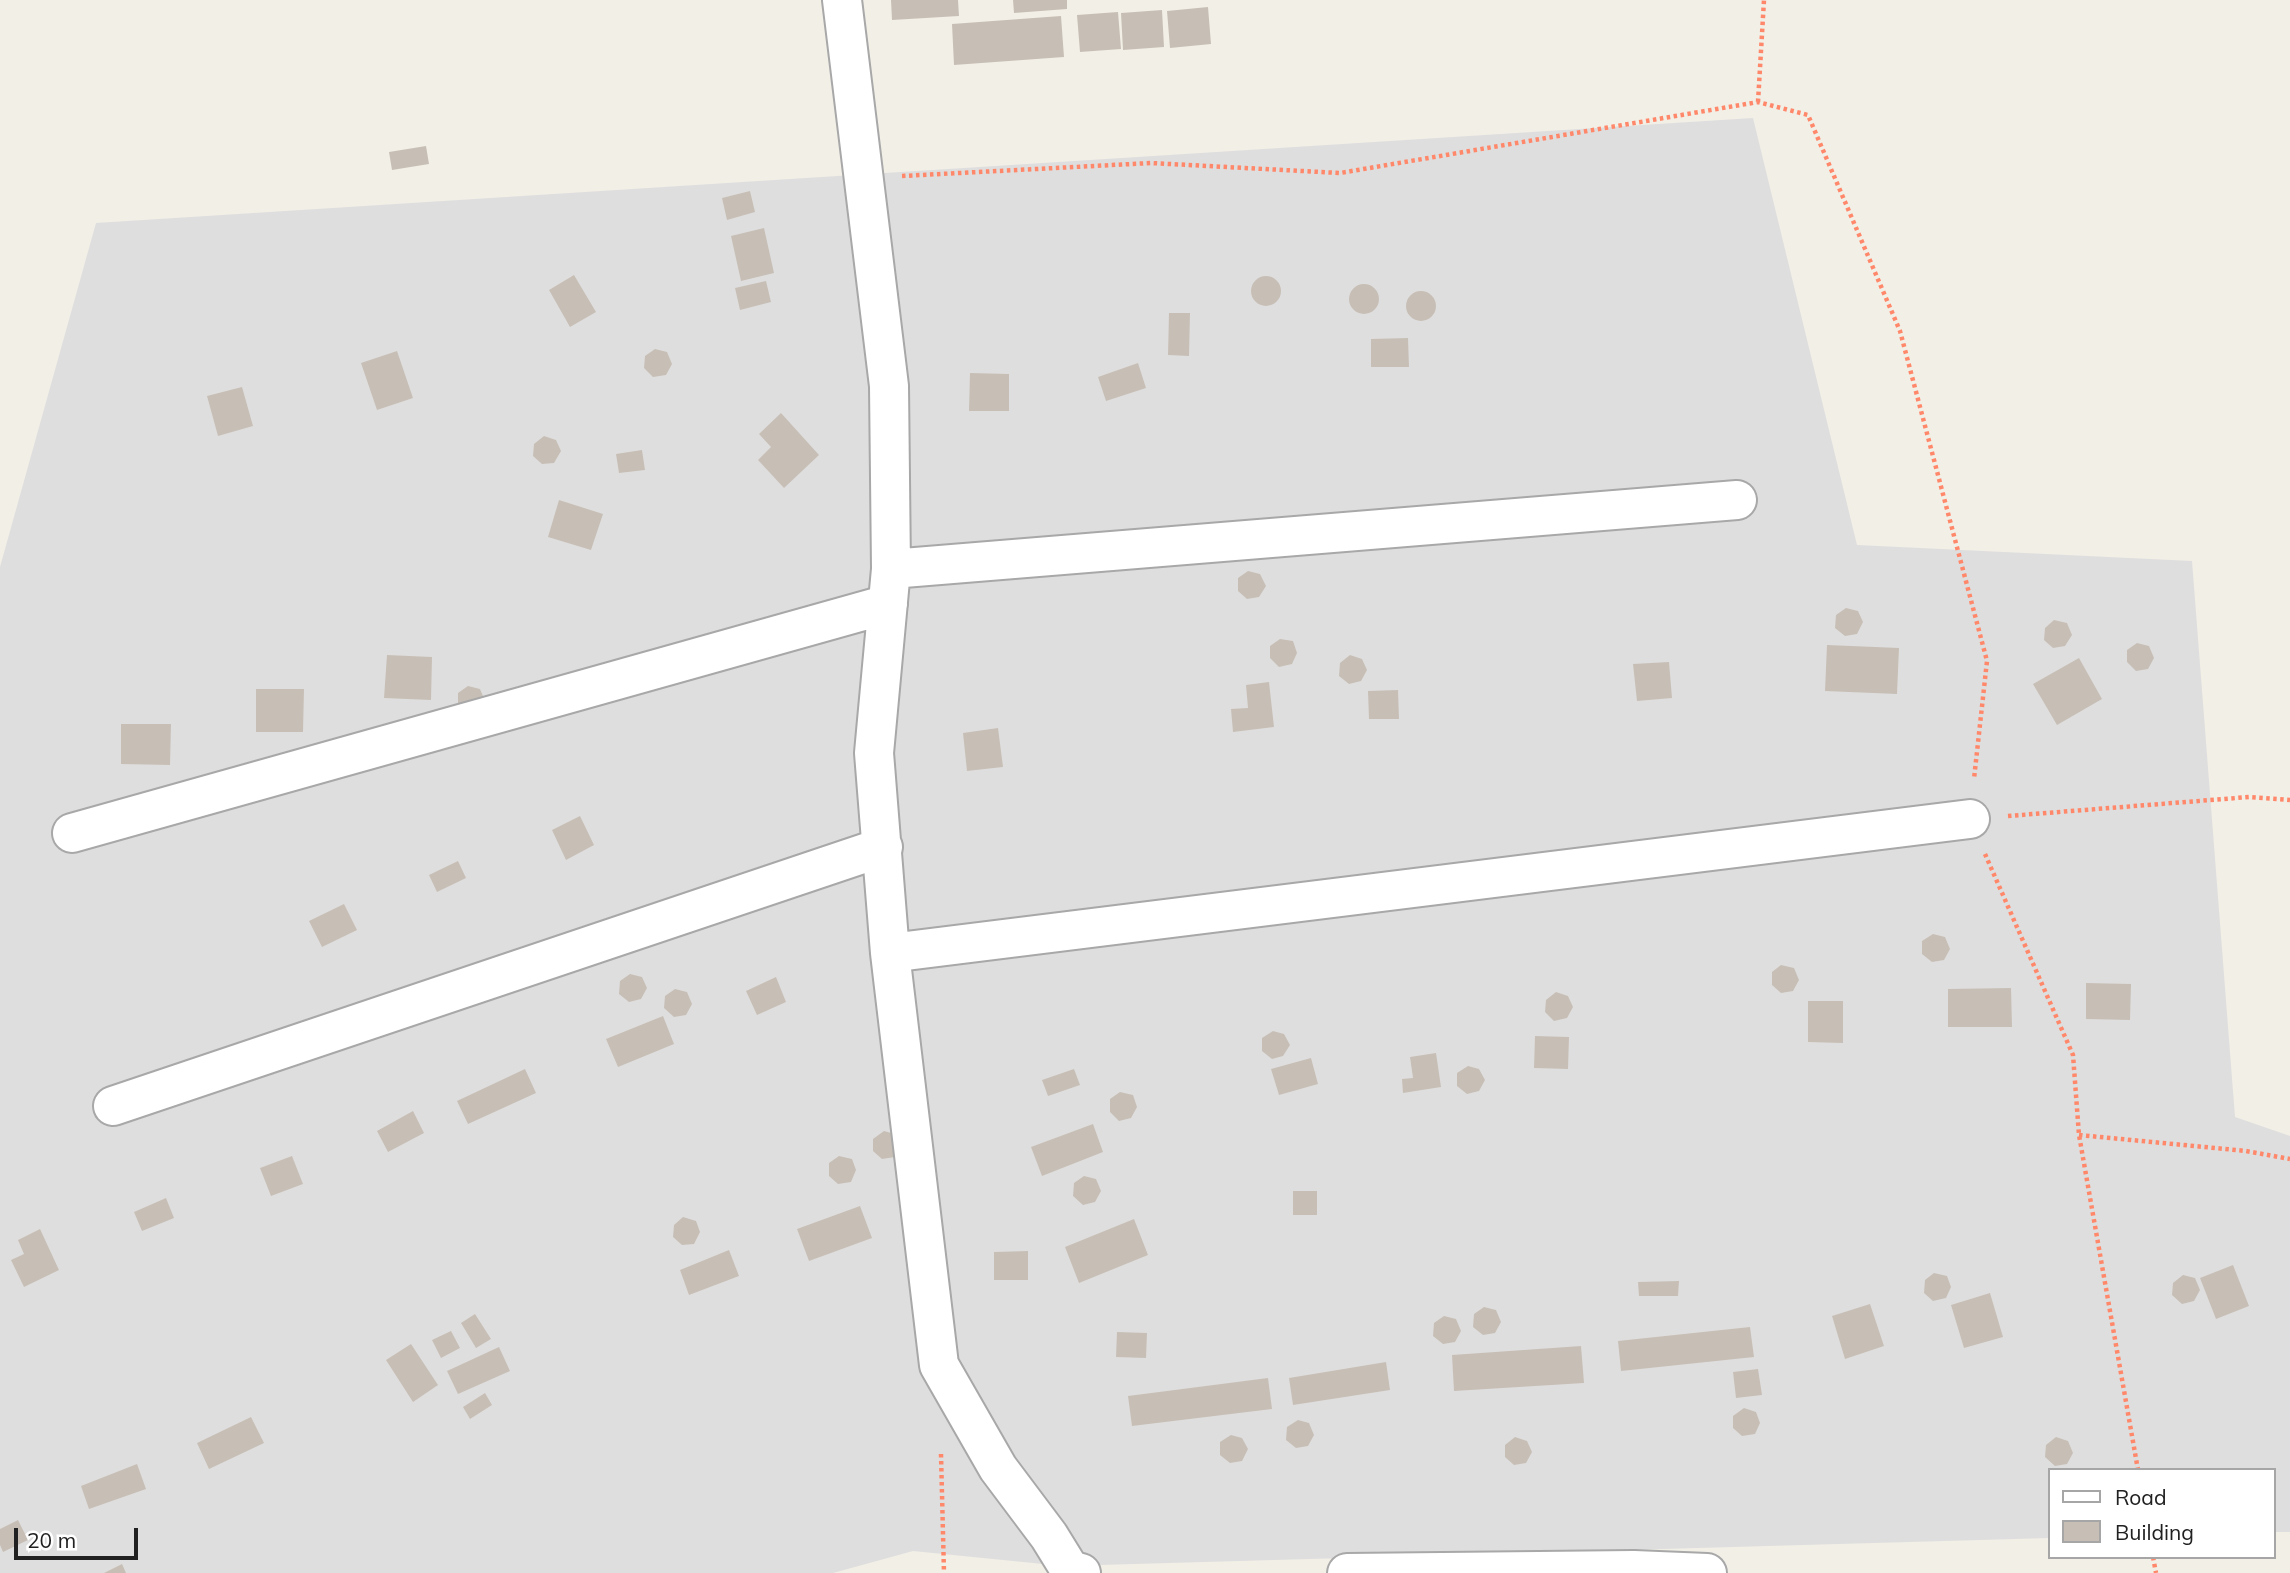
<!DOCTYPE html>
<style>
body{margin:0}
#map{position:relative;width:2290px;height:1573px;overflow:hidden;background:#f2efe7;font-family:Mulish,sans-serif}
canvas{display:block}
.legend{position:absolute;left:2048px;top:1468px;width:228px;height:91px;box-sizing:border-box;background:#fff;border:2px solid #a6a6a6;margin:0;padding:9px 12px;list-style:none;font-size:21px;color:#212121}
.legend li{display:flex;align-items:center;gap:14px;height:35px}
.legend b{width:35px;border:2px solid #a6a6a6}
.scale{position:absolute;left:14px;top:1528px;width:124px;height:32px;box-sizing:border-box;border:4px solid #212121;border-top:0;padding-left:9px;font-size:21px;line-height:24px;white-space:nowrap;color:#212121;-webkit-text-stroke:5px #fff;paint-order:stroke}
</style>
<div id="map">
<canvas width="2290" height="1573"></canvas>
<ul class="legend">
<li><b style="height:9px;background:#fff"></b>Road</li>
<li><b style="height:19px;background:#c7bfb6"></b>Building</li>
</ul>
<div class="scale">20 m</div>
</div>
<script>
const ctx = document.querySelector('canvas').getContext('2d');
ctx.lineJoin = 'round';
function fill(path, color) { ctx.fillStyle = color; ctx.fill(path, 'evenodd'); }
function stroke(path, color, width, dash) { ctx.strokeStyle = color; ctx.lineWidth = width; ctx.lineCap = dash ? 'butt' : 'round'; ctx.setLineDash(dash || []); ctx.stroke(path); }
fill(new Path2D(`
 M1753 118 1857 545 2192 561 2235 1117 2290 1136V1532H2274V1470H2050V1538L1063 1566 913 1551 833 1573H0V567L96 223Z`), '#dfdede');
fill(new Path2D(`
 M891 0H958L959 16 892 20Z
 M1013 0H1067V9L1014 13Z
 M1208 7 1211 44 1170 48 1167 11Z
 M1162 10 1164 47 1123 50 1121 13Z
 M1118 12 1121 49 1080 52 1077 15Z
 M1061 16 1064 57 954 65 952 24Z
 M426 146 429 164 392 170 389 152Z
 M750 191 755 212 727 220 722 198Z
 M764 228 774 273 741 281 731 236Z
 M574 275 596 312 570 327 549 290Z
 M1251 291a15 15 0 1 1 30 0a15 15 0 1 1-30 0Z
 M766 281 771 302 740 310 735 288Z
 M1349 299a15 15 0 1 1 30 0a15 15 0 1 1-30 0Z
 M1406 306a15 15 0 1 1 30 0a15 15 0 1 1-30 0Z
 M1169 313H1190L1189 356 1168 355Z
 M1408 338 1409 367H1371V339Z
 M655 349 667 352 672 364 666 375 653 377 644 368 645 356Z
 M397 351 413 398 377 410 361 363Z
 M1138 363 1146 388 1106 401 1098 377Z
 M970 373 1009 374V411H969Z
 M242 387 253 426 218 436 207 396Z
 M781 413 819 455 784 488 758 460 771 447 759 434Z
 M544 436 556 440 561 451 554 463 542 464 533 456 534 444Z
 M642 450 645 470 619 473 616 454Z
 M559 500 603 514 591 550 548 537Z
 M1248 571 1260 574 1266 586 1259 597 1247 599 1238 591V578Z
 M1846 608 1858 611 1863 622 1857 634 1845 636 1835 628 1836 615Z
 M2054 620 2067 623 2072 635 2065 646 2053 648 2044 640 2045 628Z
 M1280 639 1293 641 1297 653 1292 664 1279 667 1270 658V646Z
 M2137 643 2149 646 2154 658 2148 669 2136 671 2127 662V650Z
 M1827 645 1899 648 1897 694 1825 691Z
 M387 655 432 657 431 700 384 698Z
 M1350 655 1362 659 1367 670 1361 681 1349 684 1339 676 1340 663Z
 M2079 658 2102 699 2057 725 2033 684Z
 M1669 662 1672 698 1637 701 1633 664Z
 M1269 682 1274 727 1233 732 1231 709 1248 708 1246 685Z
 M468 686 480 689 485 701 458 706V693Z
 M256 689H304L303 732H256Z
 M1398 690 1399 719H1369L1368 691Z
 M121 724H171L170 765 121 764Z
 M998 728 1003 767 967 771 963 733Z
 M580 816 594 845 566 860 552 830Z
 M458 861 466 878 437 892 429 875Z
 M344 904 357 930 322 947 309 921Z
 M1933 934 1945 937 1950 949 1944 960 1932 962 1922 954V941Z
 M1781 965 1794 968 1799 980 1793 991 1781 993 1772 985V972Z
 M630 974 642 977 647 988 641 999 629 1002 619 994 620 981Z
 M776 977 786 1002 757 1015 746 991Z
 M2086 983 2131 984 2130 1020 2086 1019Z
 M2011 988 2012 1027H1948V989Z
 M675 989 687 992 692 1004 686 1015 674 1017 664 1008 665 996Z
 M1556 992 1568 996 1573 1007 1567 1018 1554 1021 1545 1012 1546 1000Z
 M1808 1001H1843V1043L1808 1042Z
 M663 1016 674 1044 618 1067 606 1039Z
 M1273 1031 1284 1034 1290 1045 1283 1056 1272 1059 1262 1051V1038Z
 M1535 1036 1569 1037 1568 1069 1534 1068Z
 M1436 1053 1441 1087 1403 1093 1402 1079 1413 1078 1410 1057Z
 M1311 1058 1318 1084 1279 1095 1271 1069Z
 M1468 1066 1479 1069 1485 1080 1479 1091 1467 1094 1457 1086V1073Z
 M525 1069 536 1093 468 1124 457 1101Z
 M1074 1069 1080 1085 1048 1096 1042 1080Z
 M1120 1092 1133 1095 1137 1107 1131 1118 1119 1121 1110 1112V1099Z
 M413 1111 424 1133 388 1152 377 1131Z
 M1093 1124 1103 1152 1042 1176 1031 1147Z
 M884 1131 895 1134 901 1146 895 1157 882 1159 873 1151V1139Z
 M292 1156 303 1184 271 1196 260 1168Z
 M839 1156 852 1159 856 1170 851 1182 838 1184 829 1176V1163Z
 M1084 1176 1096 1179 1101 1191 1095 1202 1083 1205 1073 1196 1074 1183Z
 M1293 1191H1317V1215H1293Z
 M166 1198 174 1218 142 1231 134 1212Z
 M860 1206 872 1238 809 1261 797 1229Z
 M683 1217 696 1221 700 1232 694 1244 682 1245 673 1237 674 1225Z
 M1134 1219 1148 1255 1079 1283 1065 1247Z
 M40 1229 59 1270 24 1287 11 1260 24 1254 18 1240Z
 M729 1250 739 1276 689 1295 680 1270Z
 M1028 1251V1280H994V1252Z
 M2233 1265 2249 1306 2216 1319 2200 1278Z
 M1934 1273 1947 1276 1951 1287 1946 1298 1933 1301 1924 1293 1925 1280Z
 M2183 1275 2195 1278 2200 1290 2194 1301 2182 1304 2172 1295 2173 1283Z
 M1679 1281 1678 1296H1639L1638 1282Z
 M1990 1293 2003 1337 1964 1348 1951 1305Z
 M1870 1304 1884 1346 1845 1359 1832 1316Z
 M1484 1307 1496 1310 1501 1322 1495 1333 1483 1335 1473 1327 1474 1314Z
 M475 1314 491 1339 476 1348 461 1323Z
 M1444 1316 1456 1319 1461 1331 1455 1342 1443 1344 1433 1336 1434 1323Z
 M1750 1327 1754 1357 1621 1371 1618 1341Z
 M451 1331 460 1348 441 1358 432 1340Z
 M1117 1332 1147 1333 1146 1358 1116 1357Z
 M411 1344 438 1385 413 1402 386 1360Z
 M1581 1346 1584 1383 1454 1391 1452 1355Z
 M499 1347 510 1371 458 1394 447 1371Z
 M1386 1362 1390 1390 1293 1405 1289 1378Z
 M1758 1369 1762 1395 1736 1398 1733 1372Z
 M1268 1378 1272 1409 1132 1426 1128 1396Z
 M485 1393 492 1405 470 1419 463 1407Z
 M1744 1408 1756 1412 1760 1423 1755 1434 1742 1436 1733 1428V1416Z
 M251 1417 264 1443 209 1469 197 1443Z
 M1298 1420 1309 1423 1314 1435 1308 1446 1296 1448 1286 1440 1287 1427Z
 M1231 1435 1242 1438 1248 1449 1242 1461 1230 1463 1220 1455V1442Z
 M1515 1437 1527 1441 1532 1452 1526 1463 1514 1465 1505 1457V1445Z
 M2056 1437 2068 1441 2073 1453 2067 1464 2055 1466 2045 1457 2046 1445Z
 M137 1464 146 1489 89 1509 81 1486Z
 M18 1520 28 1540 3 1552 0 1545V1529Z
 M122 1564 126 1573H104Z`), '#c7bfb6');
const minor = new Path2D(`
 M842 0 889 386 891 569 874 753 890 953 939 1365 998 1468 1049 1536 1070 1570 1081 1573
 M891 569 1737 500
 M72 833 888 604
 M890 953 1970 819
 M113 1106 883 847
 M1347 1573 1634 1570 1707 1573`);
stroke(minor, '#a8a8a8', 42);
stroke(new Path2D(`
 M1758 102 1764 0
 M902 176 1151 163 1340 173 1758 102 1808 115 1900 331 1987 661 1974 779
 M2008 816 2249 797 2290 800
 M1985 854 2073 1055 2079 1135 2138 1470
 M2079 1135 2246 1151 2290 1159
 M941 1454 944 1573
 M2153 1557 2156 1573`), '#ff886b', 4.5, [3.5, 3.5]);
stroke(minor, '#fff', 38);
</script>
